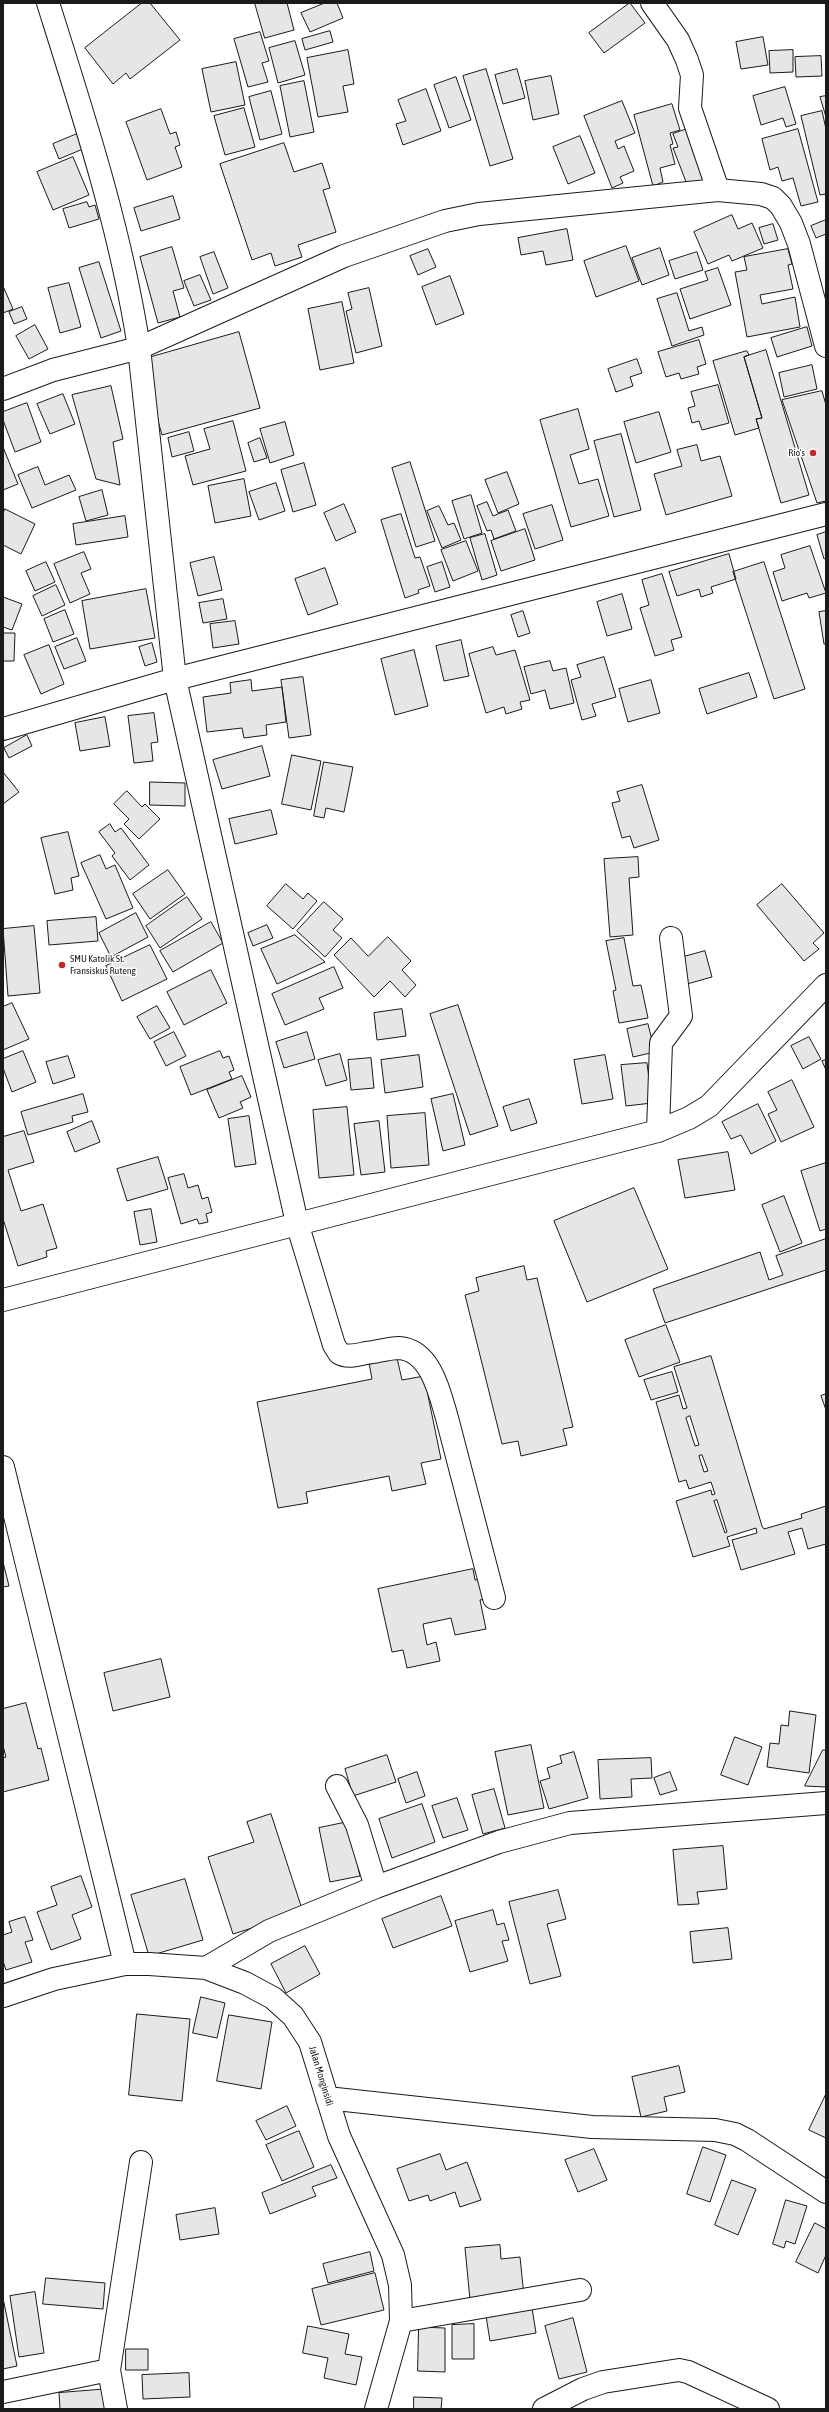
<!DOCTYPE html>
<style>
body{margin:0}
#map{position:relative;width:829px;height:2412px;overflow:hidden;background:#fff;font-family:"Asap Condensed",sans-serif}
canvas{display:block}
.frame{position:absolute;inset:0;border:4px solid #1a1a1a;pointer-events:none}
</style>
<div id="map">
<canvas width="829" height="2412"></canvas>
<div class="frame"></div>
</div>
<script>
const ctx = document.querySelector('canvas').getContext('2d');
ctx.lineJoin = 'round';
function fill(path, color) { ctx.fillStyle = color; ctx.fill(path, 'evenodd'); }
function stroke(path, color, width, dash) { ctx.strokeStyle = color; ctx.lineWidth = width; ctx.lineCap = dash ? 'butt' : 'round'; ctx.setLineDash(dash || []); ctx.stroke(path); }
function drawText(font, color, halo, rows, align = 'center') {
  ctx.font = font + ' "Asap Condensed",sans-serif'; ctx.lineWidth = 3; ctx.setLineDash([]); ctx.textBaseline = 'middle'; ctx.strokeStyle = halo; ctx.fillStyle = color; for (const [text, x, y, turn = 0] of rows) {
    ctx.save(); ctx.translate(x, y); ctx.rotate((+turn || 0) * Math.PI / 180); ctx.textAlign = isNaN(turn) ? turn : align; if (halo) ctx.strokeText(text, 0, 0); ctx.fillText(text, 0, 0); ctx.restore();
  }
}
const building = new Path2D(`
 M142 3H150L180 40 130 79 126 73 113 84 85 48Z
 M255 3H287L294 30 265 38Z
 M325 3H337L343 18 310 32 301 13Z
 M630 3 645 23 604 53 589 33Z
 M330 31 333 42 305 50 302 39Z
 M260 32 269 61 262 63 268 82 248 87 234 39Z
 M763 37 768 65 741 69 736 42Z
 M295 41 305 75 278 83 269 48Z
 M348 50 354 84 343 86 348 112 318 117 307 58Z
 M793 50V72L770 73 769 51Z
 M821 56 822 76 796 77 795 57Z
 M236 62 245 105 211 112 202 69Z
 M486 69 513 159 490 166 463 76Z
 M517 69 525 98 503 104 495 75Z
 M551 76 559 114 533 120 525 81Z
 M456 77 471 120 449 128 434 85Z
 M304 81 314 132 290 137 280 86Z
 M785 87 796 124 786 127 783 118 761 125 753 96Z
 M426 89 441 131 403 145 396 124 406 121 398 100Z
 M271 91 282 134 260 140 249 97Z
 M826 96V117L820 97Z
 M622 101 635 133 615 141 618 149 624 146 634 171 620 177 623 183 612 188 584 116Z
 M672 104 680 130 670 133 673 144 670 145 675 164 660 168 663 182 653 186 634 115Z
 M244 108 255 147 225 155 214 116Z
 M161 109 170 134 176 132 180 145 175 147 182 167 147 180 126 122Z
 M822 111 826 129V194L820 195 801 116Z
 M690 128 709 178 688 187 673 148 678 147 673 134Z
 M798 129 818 202 801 206 793 178 782 181 778 167 770 170 762 139Z
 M77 134 83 149 59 159 53 144Z
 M580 136 595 173 568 184 553 147Z
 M284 143 294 172 322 163 330 188 323 190 336 232 298 245 302 257 275 266 271 253 252 260 220 164Z
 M73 157 89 195 53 210 37 172Z
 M173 196 180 219 141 231 134 208Z
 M87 202 89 207 95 205 99 219 69 228 63 209Z
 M732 215 738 229 752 223 763 248 732 261 729 255 708 264 694 232Z
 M826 220V234L816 238 811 226Z
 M773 224 778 240 764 244 759 228Z
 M567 229 573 260 546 265 543 251 521 255 518 238Z
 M626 246 639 281 596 297 584 261Z
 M172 247 184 288 173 291 180 317 158 323 140 257Z
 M660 248 669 275 642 285 632 258Z
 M428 249 436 267 418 275 410 256Z
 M788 249 792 264 788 265 793 289 760 295 762 304 795 297 800 327 747 337 735 272 747 270 744 257Z
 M214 252 228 288 213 294 200 257Z
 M697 252 703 270 675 279 669 261Z
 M99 262 121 331 101 338 79 268Z
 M718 268 731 305 690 319 680 289 708 280 705 272Z
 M200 275 211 300 194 306 184 281Z
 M450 276 464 314 436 325 422 287Z
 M69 283 81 327 60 333 48 288Z
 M3 286 13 309 3 313Z
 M369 288 382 346 356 353 346 311 352 309 348 293Z
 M677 293 689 331 702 327 704 335 672 346 657 299Z
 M342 302 354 363 320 370 308 309Z
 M22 307 27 319 14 324 9 312Z
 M35 325 48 349 29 359 16 336Z
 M807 327 812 346 777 357 771 338Z
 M239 332 260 408 162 435 141 360Z
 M699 340 706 364 697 367 699 374 681 379 679 373 666 377 658 352Z
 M766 350 809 495 781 503 756 419 762 418 744 357Z
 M747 351 749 355 744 357 762 418 756 419 759 428 735 435 713 361Z
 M637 359 642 373 630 377 633 386 616 392 608 369Z
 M812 365 817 389 784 397 779 373Z
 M718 385 729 423 702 430 699 421 692 423 688 408 695 406 691 392Z
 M111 386 123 439 113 442 120 485 96 479 72 395Z
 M822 391 826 405V501L817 503 782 400Z
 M63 394 75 424 50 434 37 404Z
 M27 403 41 442 15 452 3 420V412Z
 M578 409 589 449 570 455 579 484 598 479 609 516 571 527 540 420Z
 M659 412 671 452 636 463 624 422Z
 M233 421 246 471 193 485 185 456 210 449 204 429Z
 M285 422 294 455 270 463 260 429Z
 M189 432 194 451 172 457 168 438Z
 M621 434 641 510 614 517 594 441Z
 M260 438 267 458 254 462 248 443Z
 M697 445 701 461 720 456 732 496 666 515 654 474 682 466 677 450Z
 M3 447 18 484 3 490Z
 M410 462 435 541 416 547 392 468Z
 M304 463 316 505 293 512 281 470Z
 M38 467 45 485 69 475 76 490 32 508 18 475Z
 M507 472 519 504 498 513 485 480Z
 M244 479 251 516 215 523 208 486Z
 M276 483 285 511 259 520 249 492Z
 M102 490 108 515 86 521 79 497Z
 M471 495 482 533 464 539 452 501Z
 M487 502 493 516 508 510 516 531 494 539 491 530 487 531 477 506Z
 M344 504 356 532 336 541 324 513Z
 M552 505 563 540 535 549 523 514Z
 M439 506 448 525 454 523 461 540 442 548 427 511Z
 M5 509 35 524 21 554 3 545V514Z
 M401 514 415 558 420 557 430 586 418 590 419 593 405 598 381 520Z
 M125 516 128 537 76 545 73 524Z
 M525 529 535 560 501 571 491 541Z
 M826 532V558L824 559 817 535Z
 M485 534 497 575 482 580 470 538Z
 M466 541 478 571 453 581 441 550Z
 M810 546 826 593 809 598 807 593 782 601 773 572 785 568 781 555Z
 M84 552 91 569 81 573 90 594 70 603 54 564Z
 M729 554 736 579 711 587 713 593 701 597 699 589 677 596 669 572Z
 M214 557 222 590 198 596 190 563Z
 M46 562 55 582 35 591 26 571Z
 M442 562 450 587 435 592 427 567Z
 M764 562 805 689 774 699 733 572Z
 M325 568 338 604 308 615 295 579Z
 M662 574 682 637 671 640 674 650 655 656 640 608 649 605 642 580Z
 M56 585 65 605 42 616 33 596Z
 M146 589 155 638 90 649 82 601Z
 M622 594 632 629 607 636 597 602Z
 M3 597 22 604 12 630 3 627Z
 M223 599 227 619 203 623 199 603Z
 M65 610 74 634 53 642 44 619Z
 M523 611 530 633 518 637 511 615Z
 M826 611V644H824L819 612Z
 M235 621 239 644 213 648 210 624Z
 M3 633H15L14 661H3Z
 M77 638 86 661 64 669 55 647Z
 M461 640 469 676 444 681 436 646Z
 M152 643 157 662 145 666 139 647Z
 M49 645 64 684 41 694 24 655Z
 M493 647 496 655 515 650 530 700 520 702 522 709 506 714 504 707 486 713 469 654Z
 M414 650 428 706 395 715 381 659Z
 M604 657 616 697 592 704 596 716 582 720 571 680 581 677 577 665Z
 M550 661 553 671 566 668 574 703 550 709 545 690 531 694 524 667Z
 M749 673 757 697 707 714 699 689Z
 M303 677 311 735 289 738 281 680Z
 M251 680 252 691 282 687 286 722 266 725 267 735 244 738 242 728 207 732 203 697 231 693 230 683Z
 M651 680 660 713 628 722 619 689Z
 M154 713 158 742 151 743 153 761 134 763 128 716Z
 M105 717 110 746 80 751 75 723Z
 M27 735 32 746 9 758 4 748Z
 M262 746 270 776 222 789 213 760Z
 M292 755 321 761 311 810 282 804Z
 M324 762 353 767 344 812 326 808 324 818 314 816Z
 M3 772 19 792 3 804Z
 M150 782 185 783V806L150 805Z
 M642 785 659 840 634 848 630 836 622 838 612 803 620 801 617 792Z
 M127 791 142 807 145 804 160 819 139 839 124 824 129 819 114 804Z
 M271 810 277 834 235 844 229 819Z
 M110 824 115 832 121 828 149 865 130 880 112 856 115 853 99 832Z
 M68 832 79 876 71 878 73 890 55 894 41 838Z
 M100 855 106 869 115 865 133 908 106 919 81 863Z
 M638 857 639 877 629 878 633 935 610 937 604 859Z
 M168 870 185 894 150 919 133 894Z
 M286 884 303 899 308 893 317 901 293 929 267 906Z
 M782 884 824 933 813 943 819 949 804 961 757 905Z
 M187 897 202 919 160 948 146 926Z
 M324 902 343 919 333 930 342 938 325 957 297 931Z
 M136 913 148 937 111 957 99 933Z
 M96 917 98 941 49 945 47 921Z
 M211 922 223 943 173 972 160 951Z
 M267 925 273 938 253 946 248 933Z
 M34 926 40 993 8 996 3 929Z
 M295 935 325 962 277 984 261 949Z
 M388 937 411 961 402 970 416 985 405 997 390 981 374 997 334 955 351 938 368 956Z
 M624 938 633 986 641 985 648 1018 619 1023 613 991 616 990 606 941Z
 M150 945 167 979 122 1001 106 966Z
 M705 951 712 977 687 984 680 958Z
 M334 967 343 988 319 998 324 1009 285 1025 272 994Z
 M211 970 227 1003 184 1025 167 992Z
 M12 1003 29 1039 3 1050V1007Z
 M458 1005 498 1126 470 1135 430 1014Z
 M157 1006 170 1028 150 1039 137 1017Z
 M402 1009 406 1036 377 1040 374 1013Z
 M648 1024 655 1052 633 1057 627 1029Z
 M174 1032 186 1056 166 1066 154 1042Z
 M307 1032 315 1059 284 1068 276 1042Z
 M809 1037 821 1059 803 1069 791 1046Z
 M23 1051 36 1082 12 1092 3 1068V1059Z
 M220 1051 223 1058 229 1056 234 1070 229 1072 232 1079 191 1095 180 1067Z
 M340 1054 347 1080 326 1086 318 1060Z
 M419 1055 423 1087 385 1093 381 1060Z
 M605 1055 613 1099 582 1104 574 1060Z
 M68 1056 75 1077 53 1084 46 1062Z
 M371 1058 374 1088 351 1090 348 1060Z
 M826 1060V1070L822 1061Z
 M647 1063 652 1103 626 1106 621 1065Z
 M242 1076 251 1097 240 1102 243 1108 219 1118 207 1090Z
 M792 1080 814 1127 781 1142 768 1114 777 1110 768 1092Z
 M83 1094 88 1112 72 1116 73 1122 28 1135 21 1112Z
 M453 1094 465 1145 443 1151 431 1099Z
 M529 1099 537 1123 511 1131 503 1107Z
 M758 1104 776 1141 751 1154 741 1135 731 1139 722 1122Z
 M347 1107 354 1175 319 1178 313 1110Z
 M425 1113 429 1165 391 1168 387 1116Z
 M249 1116 256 1164 235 1167 228 1119Z
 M92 1121 100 1142 75 1152 67 1132Z
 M379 1121 385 1172 361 1175 354 1124Z
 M24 1131 34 1162 8 1170 21 1211 43 1204 57 1248 46 1251 47 1257 18 1266 3 1219V1137Z
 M728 1152 735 1190 685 1198 678 1160Z
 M158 1157 168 1189 127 1201 117 1169Z
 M826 1163V1229L820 1231 801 1171Z
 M184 1174 188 1188 198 1185 202 1199 208 1197 212 1212 206 1214 208 1222 199 1224 197 1219 181 1224 168 1178Z
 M634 1188 668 1269 587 1302 554 1221Z
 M784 1196 802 1243 780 1252 762 1205Z
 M151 1209 157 1242 140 1245 134 1212Z
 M826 1239V1270L665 1323 653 1289 760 1252 769 1280 783 1275 776 1256Z
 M524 1266 527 1280 537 1278 573 1427 563 1429 567 1445 521 1456 518 1441 502 1444 465 1295 479 1291 476 1278Z
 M666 1325 680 1362 639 1377 625 1340Z
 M711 1356 762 1526 764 1529 802 1518 801 1514 826 1506V1544L808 1549 802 1528 788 1532 795 1554 741 1570 732 1540 757 1533 756 1528 727 1537 730 1546 693 1557 676 1501 711 1490 712 1495 715 1494 711 1482 689 1489 686 1480 679 1482 656 1402 679 1395 683 1409 687 1408 674 1367ZM690 1416 699 1445 695 1446 686 1418ZM702 1455 708 1471 704 1472 699 1456ZM717 1500 727 1532 725 1533 714 1501Z
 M397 1358 402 1380 424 1376 441 1459 421 1463 426 1484 392 1491 389 1476 306 1492 308 1503 278 1508 257 1402 372 1379 369 1363Z
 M672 1372 678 1392 651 1400 644 1380Z
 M826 1394V1410L821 1396Z
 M3 1562 9 1586 3 1587Z
 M473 1569 475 1580 487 1578 491 1598 480 1600 486 1629 455 1635 451 1618 423 1624 427 1645 436 1642 440 1661 407 1668 403 1650 392 1652 378 1589Z
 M161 1659 170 1697 113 1711 104 1673Z
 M26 1703 38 1749 41 1748 49 1780 3 1792V1758L6 1757 3 1746V1709Z
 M790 1711 816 1715 809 1773 767 1767 770 1743 779 1744 781 1725 788 1726Z
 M735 1737 762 1747 748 1785 721 1775Z
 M531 1745 544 1808 508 1815 495 1752Z
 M823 1750H826V1787L805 1786Z
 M574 1752 588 1798 549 1809 540 1781 550 1778 547 1768 562 1763 560 1756Z
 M387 1755 396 1782 353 1796 345 1769Z
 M651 1758 652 1778 631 1779 632 1797 600 1799 598 1760Z
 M417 1772 425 1796 406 1803 398 1779Z
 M670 1772 677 1790 660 1795 654 1778Z
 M494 1789 505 1828 483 1834 472 1795Z
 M457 1798 468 1830 443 1838 432 1806Z
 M422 1804 435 1842 392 1858 379 1819Z
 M271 1814 303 1912 233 1934 208 1857 254 1842 247 1822Z
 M348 1822 360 1876 330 1882 319 1828Z
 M723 1846 727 1889 697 1892 699 1904 678 1905 673 1850Z
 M81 1876 92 1907 72 1915 81 1939 51 1950 37 1912 57 1905 51 1887Z
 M185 1879 203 1940 149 1956 131 1895Z
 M558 1890 566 1919 547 1924 561 1976 530 1984 509 1902Z
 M441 1896 452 1926 393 1948 382 1919Z
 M493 1910 497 1925 504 1923 509 1940 502 1941 508 1961 470 1972 455 1921Z
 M25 1917 33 1940 25 1942 32 1962 6 1970 3 1961V1935L12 1932 9 1922Z
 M728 1928 732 1959 693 1963 690 1932Z
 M305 1946 320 1974 286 1993 271 1964Z
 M201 1997 225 2003 217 2038 193 2033Z
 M137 2014 190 2019 182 2101 129 2095Z
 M229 2015 272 2022 261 2089 217 2081Z
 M679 2066 685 2092 664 2097 667 2111 641 2117 632 2077Z
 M826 2094V2138L809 2130Z
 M287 2106 296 2126 266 2140 256 2121Z
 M299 2131 314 2167 282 2181 266 2145Z
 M703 2147 726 2155 710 2202 687 2194Z
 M594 2149 607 2180 578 2192 565 2160Z
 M440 2154 446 2170 467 2162 481 2200 460 2207 455 2192 430 2201 428 2195 409 2201 397 2169Z
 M331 2165 337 2178 312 2187 316 2196 270 2214 262 2193Z
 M732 2180 756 2189 738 2235 715 2225Z
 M786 2200 807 2206 795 2244 786 2241 784 2248 773 2244Z
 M215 2208 219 2234 180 2240 176 2215Z
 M815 2223 826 2229V2255L818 2273 796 2262Z
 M500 2245 501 2259 520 2257 524 2296 470 2300 465 2248Z
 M370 2252 374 2271 328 2283 323 2264Z
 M375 2273 384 2310 321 2325 312 2289Z
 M46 2278 105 2283 103 2309 43 2304Z
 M35 2292 44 2353 19 2357 10 2296Z
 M3 2298 17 2366 3 2369Z
 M532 2308 536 2333 490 2341 486 2316Z
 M573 2318 587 2372 559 2379 545 2326Z
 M474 2324V2359H452V2325Z
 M308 2326 349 2334 345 2354 362 2357 356 2385 324 2378 328 2358 303 2353Z
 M419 2327 445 2328V2372L418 2371Z
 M126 2349H148V2370H126Z
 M189 2373 190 2397 143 2399 142 2375Z
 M109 2389 111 2409H60L59 2393Z
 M414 2397 442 2398 441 2409H414Z`);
fill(building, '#e6e6e6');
stroke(building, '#1a1a1a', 1);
const minor = new Path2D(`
 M48 3C84 117 121 230 139 348L175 679 297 1223 334 1345 339 1353C347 1358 357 1355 366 1353 376 1352 389 1348 399 1348 431 1350 440 1394 447 1418L494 1598
 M652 3 678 40 687 60 692 75 690 108 718 190
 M3 389 53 370 139 348 344 256 445 221 479 214 718 190 761 194 773 198 781 206 791 223 799 244 826 346
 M3 729 175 679 826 514
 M658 1131 661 1043 681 1016 671 938
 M3 1300 658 1131 689 1118 709 1106 826 985
 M3 1467 125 1964
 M337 1786 357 1825 376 1887
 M206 1968 269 1931 376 1887 499 1842 570 1823 826 1803
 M3 1996 54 1979 125 1964H149L206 1968 245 1983 273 1998 293 2016 310 2042 339 2136 393 2255 400 2285 401 2321 376 2409
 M327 2098 592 2127 715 2130 735 2134 747 2140 826 2192
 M401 2321 580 2290
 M3 2392 109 2370
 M116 2409 109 2370 141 2162
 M544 2409 583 2389 603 2382 679 2370 688 2372 768 2409`);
stroke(minor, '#1a1a1a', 24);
stroke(minor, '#fff', 22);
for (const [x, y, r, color] of [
 [813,453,4,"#c62828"],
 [62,965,4,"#c62828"]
]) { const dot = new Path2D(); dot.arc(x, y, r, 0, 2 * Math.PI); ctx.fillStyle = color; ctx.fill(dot); stroke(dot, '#fff', 1.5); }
drawText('10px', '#1a1a1a', '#fff', [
 ["Rio's",805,453],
 ["SMU Katolik St.",70,959,"left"],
 ["Fransiskus Ruteng",70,971,"left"]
], 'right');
drawText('10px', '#1a1a1a', '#fff', [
 ["Jalan Monginsidi",321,2076,73]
]);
</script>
